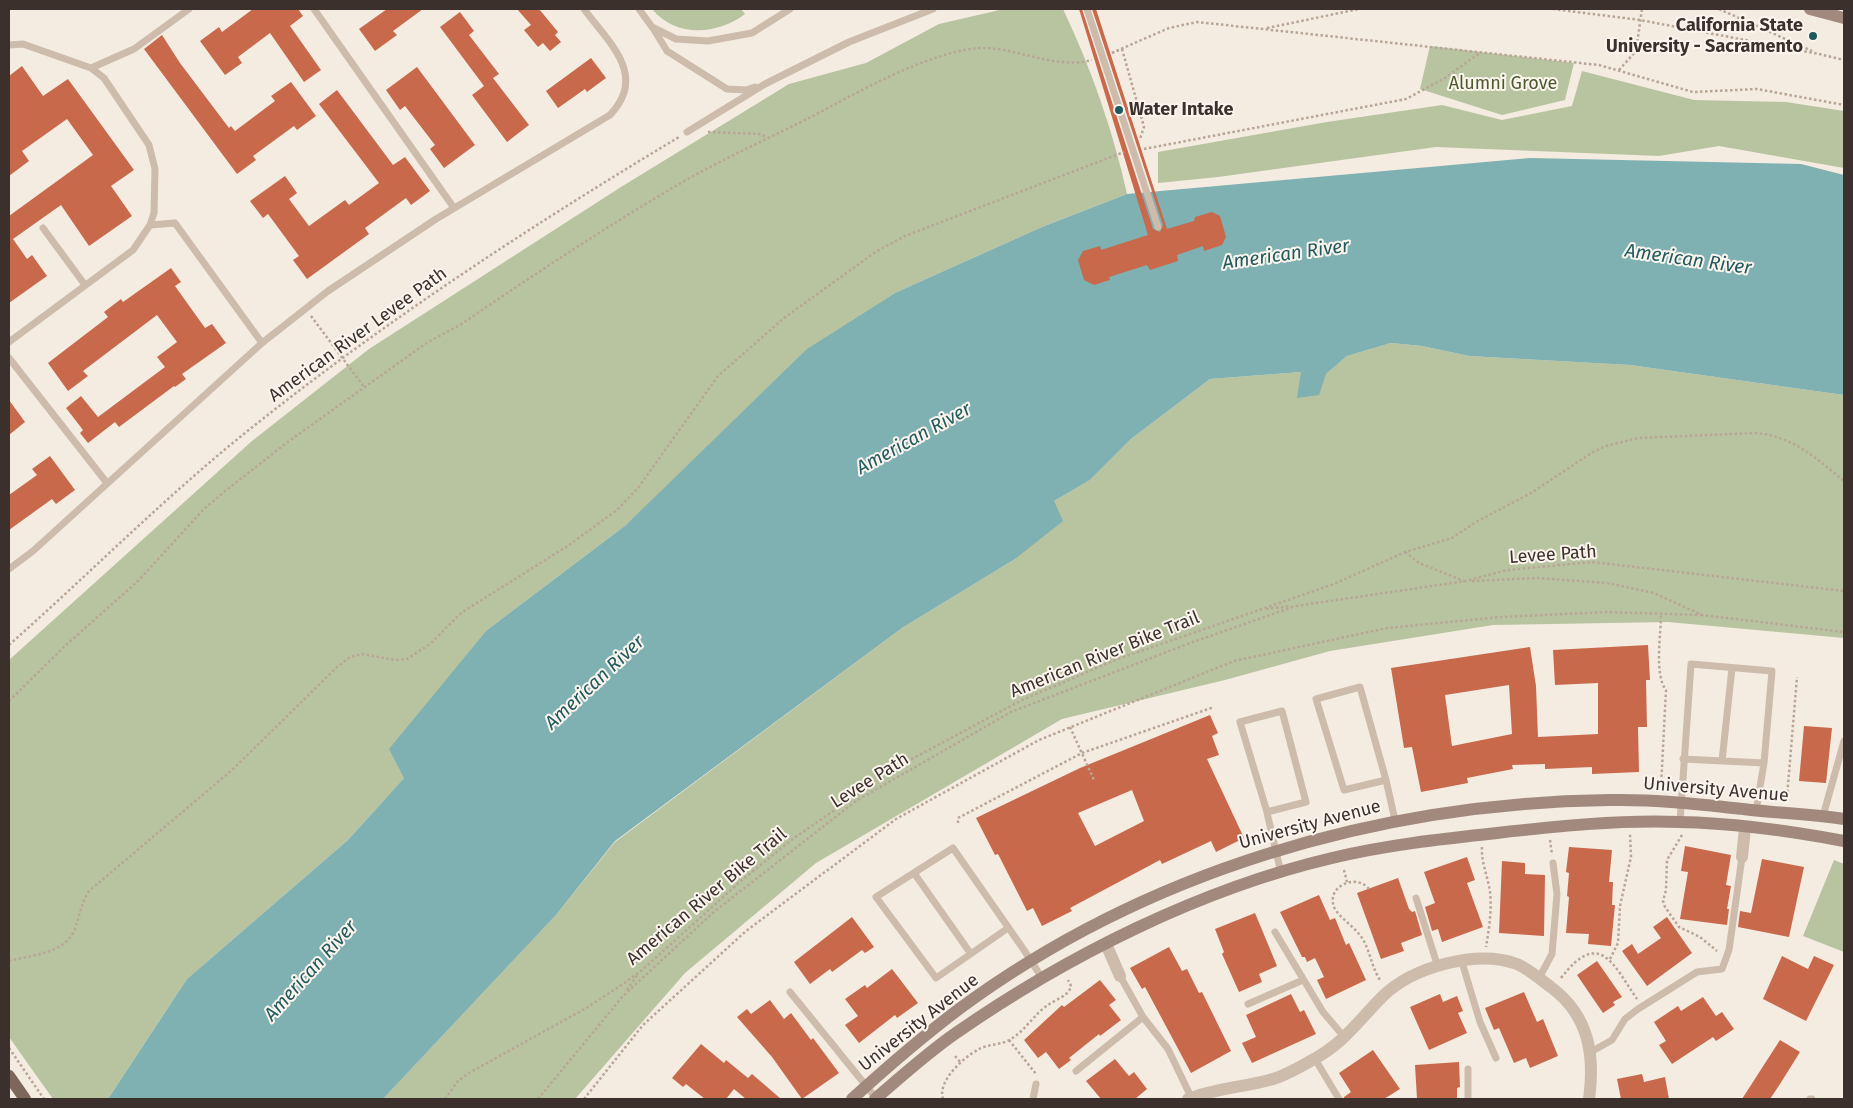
<!DOCTYPE html>
<style>
body{margin:0}
#map{position:relative;width:1853px;height:1108px;overflow:hidden;background:#f4ebe1;font-family:"Fira Sans",sans-serif}
canvas{display:block}
.frame{position:absolute;inset:0;border:10px solid #3b302b;pointer-events:none}
</style>
<div id="map">
<canvas width="1853" height="1108"></canvas>
<div class="frame"></div>
</div>
<script>
const ctx = document.querySelector('canvas').getContext('2d');
ctx.lineJoin = 'round';
function fill(path, color) { ctx.fillStyle = color; ctx.fill(path, 'evenodd'); }
function stroke(path, color, width, dash) { ctx.strokeStyle = color; ctx.lineWidth = width; ctx.lineCap = dash ? 'butt' : 'round'; ctx.setLineDash(dash || []); ctx.stroke(path); }
function drawText(font, color, halo, rows, align = 'center') {
  ctx.font = font + ' "Fira Sans",sans-serif'; ctx.lineWidth = 4; ctx.setLineDash([]); ctx.textBaseline = 'middle'; ctx.strokeStyle = halo; ctx.fillStyle = color; for (const [text, x, y, turn = 0] of rows) {
    ctx.save(); ctx.translate(x, y); ctx.rotate((+turn || 0) * Math.PI / 180); ctx.textAlign = isNaN(turn) ? turn : align; if (halo) ctx.strokeText(text, 0, 0); ctx.fillText(text, 0, 0); ctx.restore();
  }
}
fill(new Path2D(`
 M652 9H741L745 14C717 35 676 38 652 9Z
 M1004 9H1063C1091 68 1113 130 1127 194L1042 227 897 292 626 525 487 630 404 778 348 840 187 979 108 1099H53L9 1037V660L252 441 369 349 621 187 789 84 866 63 939 24Z
 M1430 46 1574 63 1565 100 1502 115 1420 89Z
 M1582 71 1694 100 1786 102 1844 111V168L1719 146 1659 156 1436 147 1218 177 1158 183V152L1327 122 1442 105 1502 120 1572 106Z
 M1391 343 1422 346 1469 356 1630 365 1844 395V638L1668 622 1493 625 1330 651 1225 680 1062 719 816 863 685 973 575 1099H383L556 915 615 842 902 628 1015 559 1054 501 1090 480 1131 439 1210 379 1301 372 1326 374 1347 356Z
 M1834 860 1844 864V952L1803 936Z`), '#b8c4a0');
fill(new Path2D(`
 M1530 158 1801 164 1844 175V395L1630 365 1469 356 1422 346 1391 343 1347 356 1326 374 1319 395 1297 398 1301 372 1210 379 1131 439 1090 480 1054 501 1063 521 1015 559 902 628 615 841 556 915 383 1099H108L187 979 348 840 404 778 389 749 487 630 626 525 807 349 897 292 1042 227 1127 194Z`), '#7fb0b2');
fill(new Path2D(`
 M253 9H298L303 16 290 26 321 70 304 82 270 33 238 57 242 63 225 75 200 41 219 27 222 32Z
 M387 9H423L393 31 397 35 375 51 359 29Z
 M517 9H539L558 32 555 35 561 42 550 51 543 43 538 47 524 30 531 25Z
 M1079 9H1082L1153 229 1160 232 1163 225 1092 9H1096L1167 229 1194 221 1195 217 1212 212 1220 216 1226 237 1222 245 1204 251 1203 246 1177 255 1178 261 1150 270 1147 265 1109 277 1110 280 1094 285 1084 280 1078 260 1083 251 1100 246 1101 250 1148 235Z
 M460 12 474 31 469 35 499 74 493 78 529 125 507 142 472 95 484 86 440 27Z
 M162 35 180 63 229 128 231 126 235 131 275 101 271 96 291 82 316 116 297 130 294 126 253 156 256 160 237 174 144 49Z
 M591 58 606 78 587 92 585 89 558 108 546 91Z
 M22 66 43 96 68 79 134 170 111 186 132 216 89 246 61 205 13 239 27 259 32 255 47 276 9 303V216L93 155 67 119 22 151 29 161 9 176V76Z
 M417 67 475 145 444 168 430 149 435 145 405 106 400 110 386 90Z
 M337 90 393 165 405 157 430 191 411 205 406 198 365 228 369 234 307 279 293 260 299 256 268 214 263 218 250 201 285 176 297 193 289 199 309 226 345 200 349 205 379 183 319 104Z
 M171 268 181 282 175 286 205 328 212 324 226 343 182 374 186 379 175 387 174 386 119 427 115 422 88 443 80 433 83 430 66 408 81 396 98 417 165 367 157 357 177 342 157 315 83 371 88 376 68 391 48 363 108 317 104 312 121 299 123 302Z
 M9 400 25 422 9 435Z
 M50 456 75 490 56 504 52 499 9 530V495L37 475 32 469Z
 M1648 645 1650 680H1646L1647 727H1638L1639 772 1592 774V767L1545 769V764L1512 765 1513 769 1467 778 1468 783 1421 792 1412 747 1404 748 1391 668 1530 647 1536 686 1538 737 1598 734V683L1555 685 1553 650ZM1509 685 1512 734 1452 746 1445 695Z
 M1210 715 1218 733 1212 736 1219 755 1207 759 1244 838 1216 852 1211 841 1162 864 1160 860 1070 908 1072 911 1042 926 1033 908 1027 911 998 854 995 855 976 818 1080 768ZM1132 790 1144 821 1095 846 1078 813Z
 M1804 726 1832 728 1826 783 1799 781Z
 M1685 846 1731 855 1726 885 1731 886 1727 909H1729L1727 925 1680 919 1688 872 1681 871Z
 M1569 847 1612 850 1609 882H1613L1612 905H1615L1611 946 1588 944 1589 934 1566 933 1569 897 1567 896 1569 873 1566 872Z
 M1467 857 1475 880 1467 883 1483 927 1442 942 1438 929 1432 931 1425 907 1435 903 1424 872Z
 M1762 859 1804 867 1789 937 1738 927 1740 911 1751 913Z
 M1502 861 1525 863V874L1545 875 1544 936 1499 933Z
 M1398 878 1409 909 1412 912 1415 911 1422 935 1401 943 1404 951 1381 959 1357 893Z
 M1319 895 1330 920 1335 918 1346 945 1349 943 1366 980 1326 999 1317 980 1324 977 1315 958 1307 962 1305 957H1302L1280 912Z
 M1255 913 1277 966 1259 974 1262 982 1239 992 1222 954 1224 952 1215 929Z
 M852 917 874 947 865 953 862 950 832 972 830 969 810 984 794 962Z
 M1667 917 1692 953 1647 986 1622 951 1632 944 1638 954 1661 938 1653 927Z
 M1169 947 1182 971 1187 969 1199 993 1202 992 1231 1051 1191 1073 1145 987 1142 989 1130 968Z
 M1782 956 1808 969 1814 956 1834 965 1806 1021 1763 999Z
 M1597 961 1622 997 1613 1002 1615 1005 1603 1013 1577 975Z
 M892 969 918 1003 897 1018 895 1015 859 1043 845 1025 858 1016 845 999 865 985 867 988Z
 M1100 980 1116 1000 1109 1005 1121 1020 1100 1036 1099 1034 1069 1058 1071 1060 1059 1069 1046 1052 1038 1058 1024 1040 1062 1005 1064 1007Z
 M1524 992 1537 1022 1543 1019 1558 1056 1530 1068 1526 1058 1514 1063 1499 1028 1494 1030 1485 1008Z
 M1291 994 1300 1012 1304 1010 1316 1034 1252 1063 1242 1043 1256 1037 1246 1015Z
 M1440 994 1443 1002 1457 996 1463 1011 1458 1013 1467 1033 1429 1050 1410 1007Z
 M1703 997 1716 1016 1722 1012 1734 1029 1716 1041 1713 1037 1672 1064 1659 1045 1666 1041 1654 1022 1678 1006 1681 1011Z
 M770 1000 784 1019 791 1013 811 1040 813 1038 839 1073 802 1099 772 1057 737 1017 747 1009 751 1014Z
 M1780 1040 1800 1052 1780 1084 1770 1099H1742Z
 M701 1044 724 1063 726 1060 748 1078 752 1074 781 1099H746L734 1089 726 1099H705L686 1084 683 1087 672 1078Z
 M1373 1050 1400 1089 1384 1099H1344V1097L1351 1092 1339 1073Z
 M1115 1059 1129 1076 1134 1072 1147 1089 1135 1099H1101L1086 1081Z
 M1459 1062 1460 1087 1457 1088V1099H1417L1415 1065Z
 M1642 1074 1644 1082 1665 1077 1669 1099H1621L1617 1079Z`), '#c8694b');
stroke(new Path2D(`
 M1553 9 1640 20 1819 54
 M1719 9 1812 51
 M1267 28 1359 9
 M1122 49 1144 127 1140 139
 M1112 53 1169 28 1197 22 1599 65 1693 92 1757 89 1844 105
 M1819 54 1844 60
 M1619 70 1636 51 1642 9
 M708 132 761 134 767 138
 M1144 149 1406 99 1445 78 1481 52
 M311 316 364 387
 M1405 552 1419 563 1464 581
 M1472 581 1537 578 1607 583 1654 593 1702 615 1844 632
 M1296 606 1466 581 1507 570 1592 562 1844 591
 M1266 609 1291 606
 M9 645C88 575 163 499 245 433 382 323 529 227 679 137
 M9 701 65 646 138 581 203 510 224 492 289 441 428 342 460 325C529 278 598 232 669 190 714 163 761 142 807 119 855 94 916 58 970 49 1009 42 1050 71 1092 60
 M1070 727 1094 780
 M1661 787 1666 690C1654 675 1661 634 1661 614
 M1787 797 1797 677
 M958 823V818L1082 753 1214 707
 M1682 835 1667 860 1666 890 1663 901 1665 907 1679 927 1700 937 1717 951
 M1550 840 1552 855
 M1482 847C1481 863 1488 876 1490 892 1492 911 1489 929 1486 947
 M1344 870 1347 882
 M1369 889C1355 872 1324 888 1335 909 1342 920 1355 927 1362 938 1370 950 1371 966 1380 980
 M1610 959 1618 943 1620 906 1631 857 1630 834
 M9 961C30 955 64 954 74 931 80 916 80 905 89 891L232 770 336 668 350 657 362 654 395 660 407 659 430 644 461 613 569 545 617 510 638 488 718 376 784 318 877 251 905 236 1124 152
 M1561 978C1600 927 1614 966 1637 999
 M627 990 638 974
 M1009 1040 1036 1074
 M9 1048 44 1099
 M955 1056 961 1063
 M445 1099 458 1081 469 1073 588 1007 620 986 641 971 742 880 794 838 851 799 910 760 1020 701 1115 660 1334 584 1405 552 1452 538 1476 522 1531 493 1593 452 1606 446 1638 438 1756 433C1793 436 1817 459 1844 481
 M538 1099 623 996 715 911 856 801 1011 712 1190 643 1296 606
 M584 1099 643 1025 746 931 896 819 1039 740 1234 661 1387 628 1501 617 1607 612 1702 615
 M943 1099C937 1081 964 1057 979 1049 989 1044 1002 1045 1011 1039 1026 1030 1034 1014 1048 1005 1056 999 1069 996 1071 986L1068 980`), '#b9a596', 2.5, [2.5, 2.5]);
stroke(new Path2D(`
 M314 9 454 208
 M639 9 652 27 676 39 708 41 752 33 790 9
 M653 28 667 51 727 89 746 90 755 87
 M9 45 23 44 91 68 104 78 149 145 155 169 154 213 150 225 133 250 9 342
 M91 68 134 49 189 9
 M687 132 765 84 849 42 933 9
 M150 225 175 223 262 343
 M43 228 85 285
 M9 358 107 483
 M9 569 33 551 262 343 328 291 436 219 610 115C648 75 609 43 584 9
 M1722 761 1732 668
 M1386 780 1344 790 1316 699 1360 687 1386 780 1395 820
 M1756 811 1764 763
 M1267 812 1306 802 1282 711 1240 722 1267 812 1268 817 1281 873
 M1823 816 1844 741
 M1680 822 1691 664 1772 671 1764 763 1683 759
 M914 873 971 954
 M1416 898 1438 967
 M1008 928 936 978 876 897 953 848 1024 950 1042 978
 M1275 932 1323 1012 1345 1038
 M1461 959 1480 1022 1496 1058
 M1120 976 1143 1017
 M1539 978 1552 954 1557 894 1553 863
 M790 992 876 1098
 M1248 1004 1303 980
 M1589 1053 1612 1040 1625 1019 1638 1009 1697 972 1722 969 1729 950 1742 857
 M1315 1059 1339 1099
 M1076 1071 1143 1017 1168 1049 1192 1099
 M1033 1099 1036 1084
 M1468 1099V1069
 M1810 1099H1812`), '#cdbbac', 7);
stroke(new Path2D(`
 M1742 857 1745 828
 M1106 944 1120 976
 M1188 1099C1215 1088 1246 1087 1273 1079 1286 1075 1302 1066 1314 1059 1345 1042 1359 1020 1383 996 1413 967 1477 949 1517 964 1529 969 1541 980 1552 988 1589 1016 1595 1055 1589 1099`), '#cdbbac', 12);
stroke(new Path2D(`
 M1810 9 1844 18
 M852 1099C886 1068 922 1037 959 1009 1146 871 1378 803 1609 800 1654 799 1698 804 1743 809 1776 813 1811 814 1844 819
 M875 1099C901 1077 927 1053 956 1033 1067 956 1200 889 1332 858 1386 845 1441 839 1497 833 1557 826 1618 820 1679 822 1733 823 1791 831 1844 841`), '#a18a7d', 12);
stroke(new Path2D(`
 M9 1076 25 1099`), '#7d675c', 12);
stroke(new Path2D(`
 M1087 9 1158 227`), '#cdbbac', 7);
for (const [x, y, r, color] of [
 [1813,36,5,"#1f5a5e"],
 [1119,110,5,"#1f5a5e"]
]) { const dot = new Path2D(); dot.arc(x, y, r, 0, 2 * Math.PI); ctx.fillStyle = color; ctx.fill(dot); stroke(dot, '#fbf5ee', 2); }
drawText('bold 18px', '#3b302b', '#fbf5ee', [
 ["California State",1803,26],
 ["University - Sacramento",1803,47],
 ["Water Intake",1129,110,"left"]
], 'right');
drawText('18px', '#4a5a2e', '#fbf5ee', [
 ["Alumni Grove",1503,84]
]);
drawText('18px', '#3b302b', '#fbf5ee', [
 ["American River Levee Path",358,335,-36],
 ["Levee Path",1553,555,-4],
 ["American River Bike Trail",1105,655,-22],
 ["Levee Path",870,781,-32],
 ["University Avenue",1716,790,5],
 ["University Avenue",1310,825,-15],
 ["American River Bike Trail",707,897,-40],
 ["University Avenue",919,1023,-38]
]);
drawText('italic 19px', '#1f5a5e', '#fbf5ee', [
 ["American River",1286,255,-8],
 ["American River",1688,260,8],
 ["American River",914,439,-29],
 ["American River",595,683,-43],
 ["American River",311,971,-48]
]);
</script>
